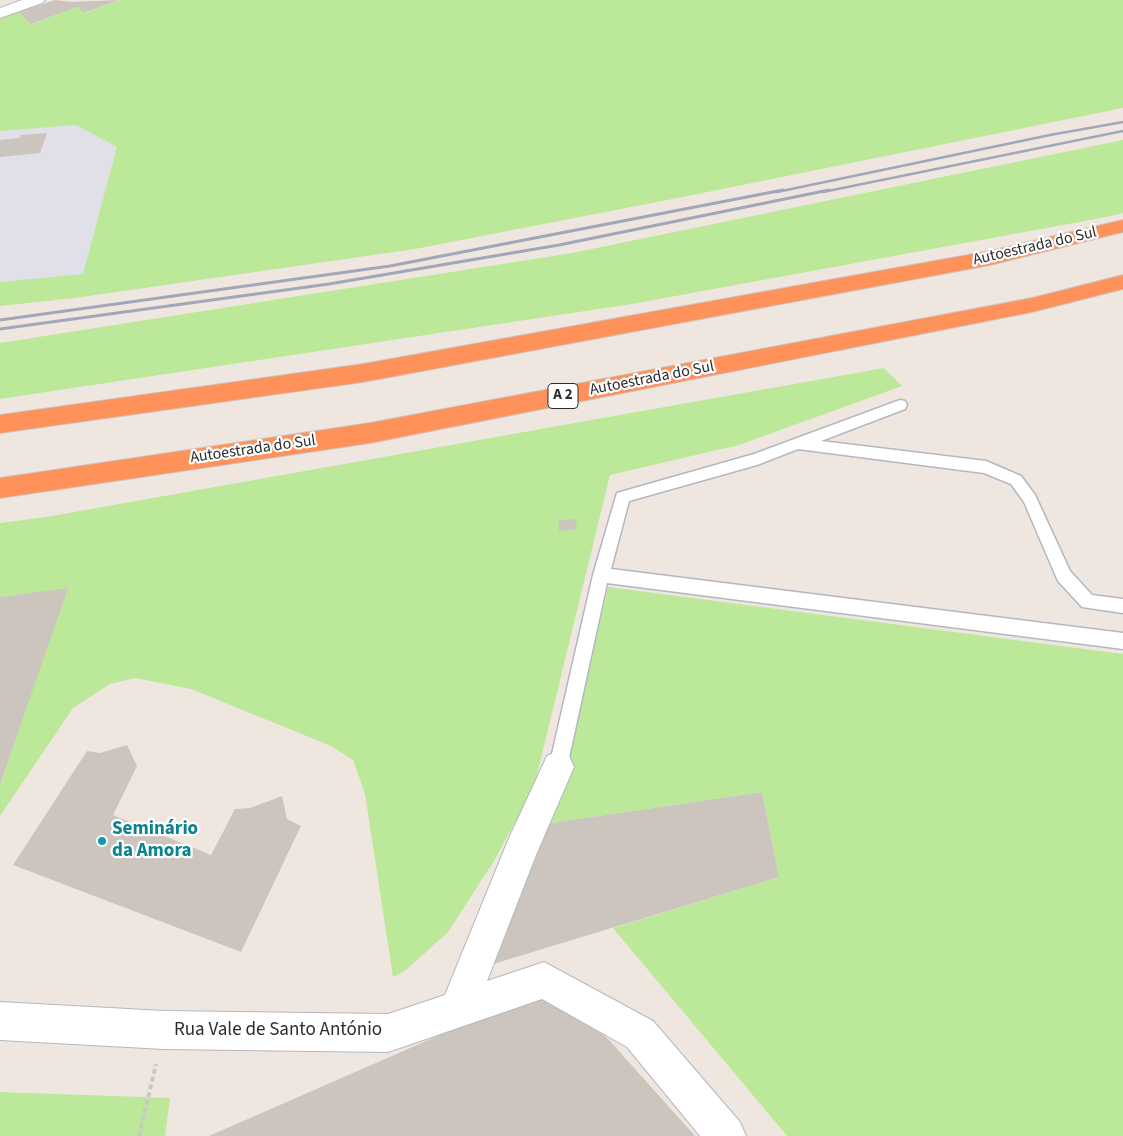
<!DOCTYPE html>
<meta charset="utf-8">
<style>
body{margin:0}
canvas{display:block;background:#efe7df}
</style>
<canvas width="1123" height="1136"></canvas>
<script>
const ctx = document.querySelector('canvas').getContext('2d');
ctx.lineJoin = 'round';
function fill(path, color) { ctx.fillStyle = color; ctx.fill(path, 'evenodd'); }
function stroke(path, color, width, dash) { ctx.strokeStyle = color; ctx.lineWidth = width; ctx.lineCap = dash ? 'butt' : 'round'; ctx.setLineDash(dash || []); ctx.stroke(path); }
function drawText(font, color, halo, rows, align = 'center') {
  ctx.font = font + ' "Source Sans 3",sans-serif'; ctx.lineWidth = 4.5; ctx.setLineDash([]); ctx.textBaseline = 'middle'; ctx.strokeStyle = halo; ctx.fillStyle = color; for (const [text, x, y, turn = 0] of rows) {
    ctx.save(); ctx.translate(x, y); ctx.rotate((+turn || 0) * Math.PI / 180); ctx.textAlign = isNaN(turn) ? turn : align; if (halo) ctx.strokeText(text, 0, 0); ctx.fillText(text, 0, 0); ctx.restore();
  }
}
fill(new Path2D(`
 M76 125 117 147 83 274 0 282V131Z`), '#e1e0e8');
fill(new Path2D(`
 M120 0H1123V108L688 196 415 249 75 298 0 306V282L83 274 117 147 76 125 0 131V18L19 12 32 24 78 7 85 13Z
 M1123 140V213L1101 218 632 304 0 399V343L572 253Z
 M884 368 902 386 739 445 610 475 534 787 494 861 448 932 405 971 393 977 365 794 353 760 331 746 191 689 135 678 110 684 73 708 0 816V785L67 589 0 597V523L46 517Z
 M608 587 1123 654V1136H787L613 928 779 877 762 792 538 825 566 770Z
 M0 1092 170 1098 165 1136H0Z`), '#bce999');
fill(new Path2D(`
 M55 0 71 2 119 0 84 13 78 7 31 24 19 12Z
 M47 133 40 153 0 157V140L19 138 21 135Z
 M576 519 577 529 559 531 558 521Z
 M68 588 0 785V597Z
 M127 745 137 766 113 815 211 855 235 809 250 808 282 796 287 819 301 826 241 952 13 865 87 751 100 753Z
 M762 792 779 877 490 965 538 825Z
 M540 999 550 1001 590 1022 609 1040 695 1136H209L497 1010Z`), '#cbc5bd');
const lane = new Path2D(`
 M900 400 905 401 907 405 905 409 821 441 986 461 1021 476 1035 495 1070 571 1092 595 1123 599V613L1082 607 1058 581 1024 502 1011 484 984 473 798 449 757 465 629 501 611 569 1123 633V649L607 583 567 767 565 774 558 776 551 774 549 767 593 575 617 493 754 454Z`);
const street = new Path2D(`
 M22 0H45L42 3 0 18V8Z
 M558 751 569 756 574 767 536 855 487 981 544 962 653 1021 740 1122 746 1136H700L627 1047 542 999 388 1052 164 1049 0 1040V1002L164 1011 388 1014 445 995 509 838 547 756Z`);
const highway = new Path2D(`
 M1123 220V232L990 265 363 382 0 433V415L363 364 990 251Z
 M1123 275V289L1032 312 370 443 0 498V478L370 423 1032 298Z`);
stroke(lane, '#b3b7c1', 3);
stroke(street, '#b3b7c1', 2);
stroke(highway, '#c8c8c8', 2);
stroke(new Path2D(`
 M139 1136 156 1064`), '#c8c8c8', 4, [5, 3]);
fill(lane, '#fff');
fill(street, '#fff');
fill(highway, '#ff925a');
stroke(new Path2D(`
 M777 192 1050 135 1123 122
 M823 192 1123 131`), '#a1a7b8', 2.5);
stroke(new Path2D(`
 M0 320 390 266 783 190
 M0 329 329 284 559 245 829 190`), '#a1a7b8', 3);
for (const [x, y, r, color] of [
 [102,841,5,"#0f9aa8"]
]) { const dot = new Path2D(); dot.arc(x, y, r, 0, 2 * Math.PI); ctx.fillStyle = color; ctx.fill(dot); stroke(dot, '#fff', 2); }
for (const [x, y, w] of [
 [563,396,30]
]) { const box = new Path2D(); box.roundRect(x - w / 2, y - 12.5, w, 25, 4); ctx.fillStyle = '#fff'; ctx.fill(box); stroke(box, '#2d2d2d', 1); }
drawText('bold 15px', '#2d2d2d', null, [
 ["A 2",563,396]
]);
drawText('16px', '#2d2d2d', '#fff', [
 ["Autoestrada do Sul",1035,247,-13],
 ["Autoestrada do Sul",652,379,-11],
 ["Autoestrada do Sul",253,450,-8]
]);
drawText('bold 19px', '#0d838f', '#fff', [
 ["Seminário",112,830],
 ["da Amora",112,852]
], 'left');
drawText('19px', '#2d2d2d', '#fff', [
 ["Rua Vale de Santo António",278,1031]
]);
</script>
